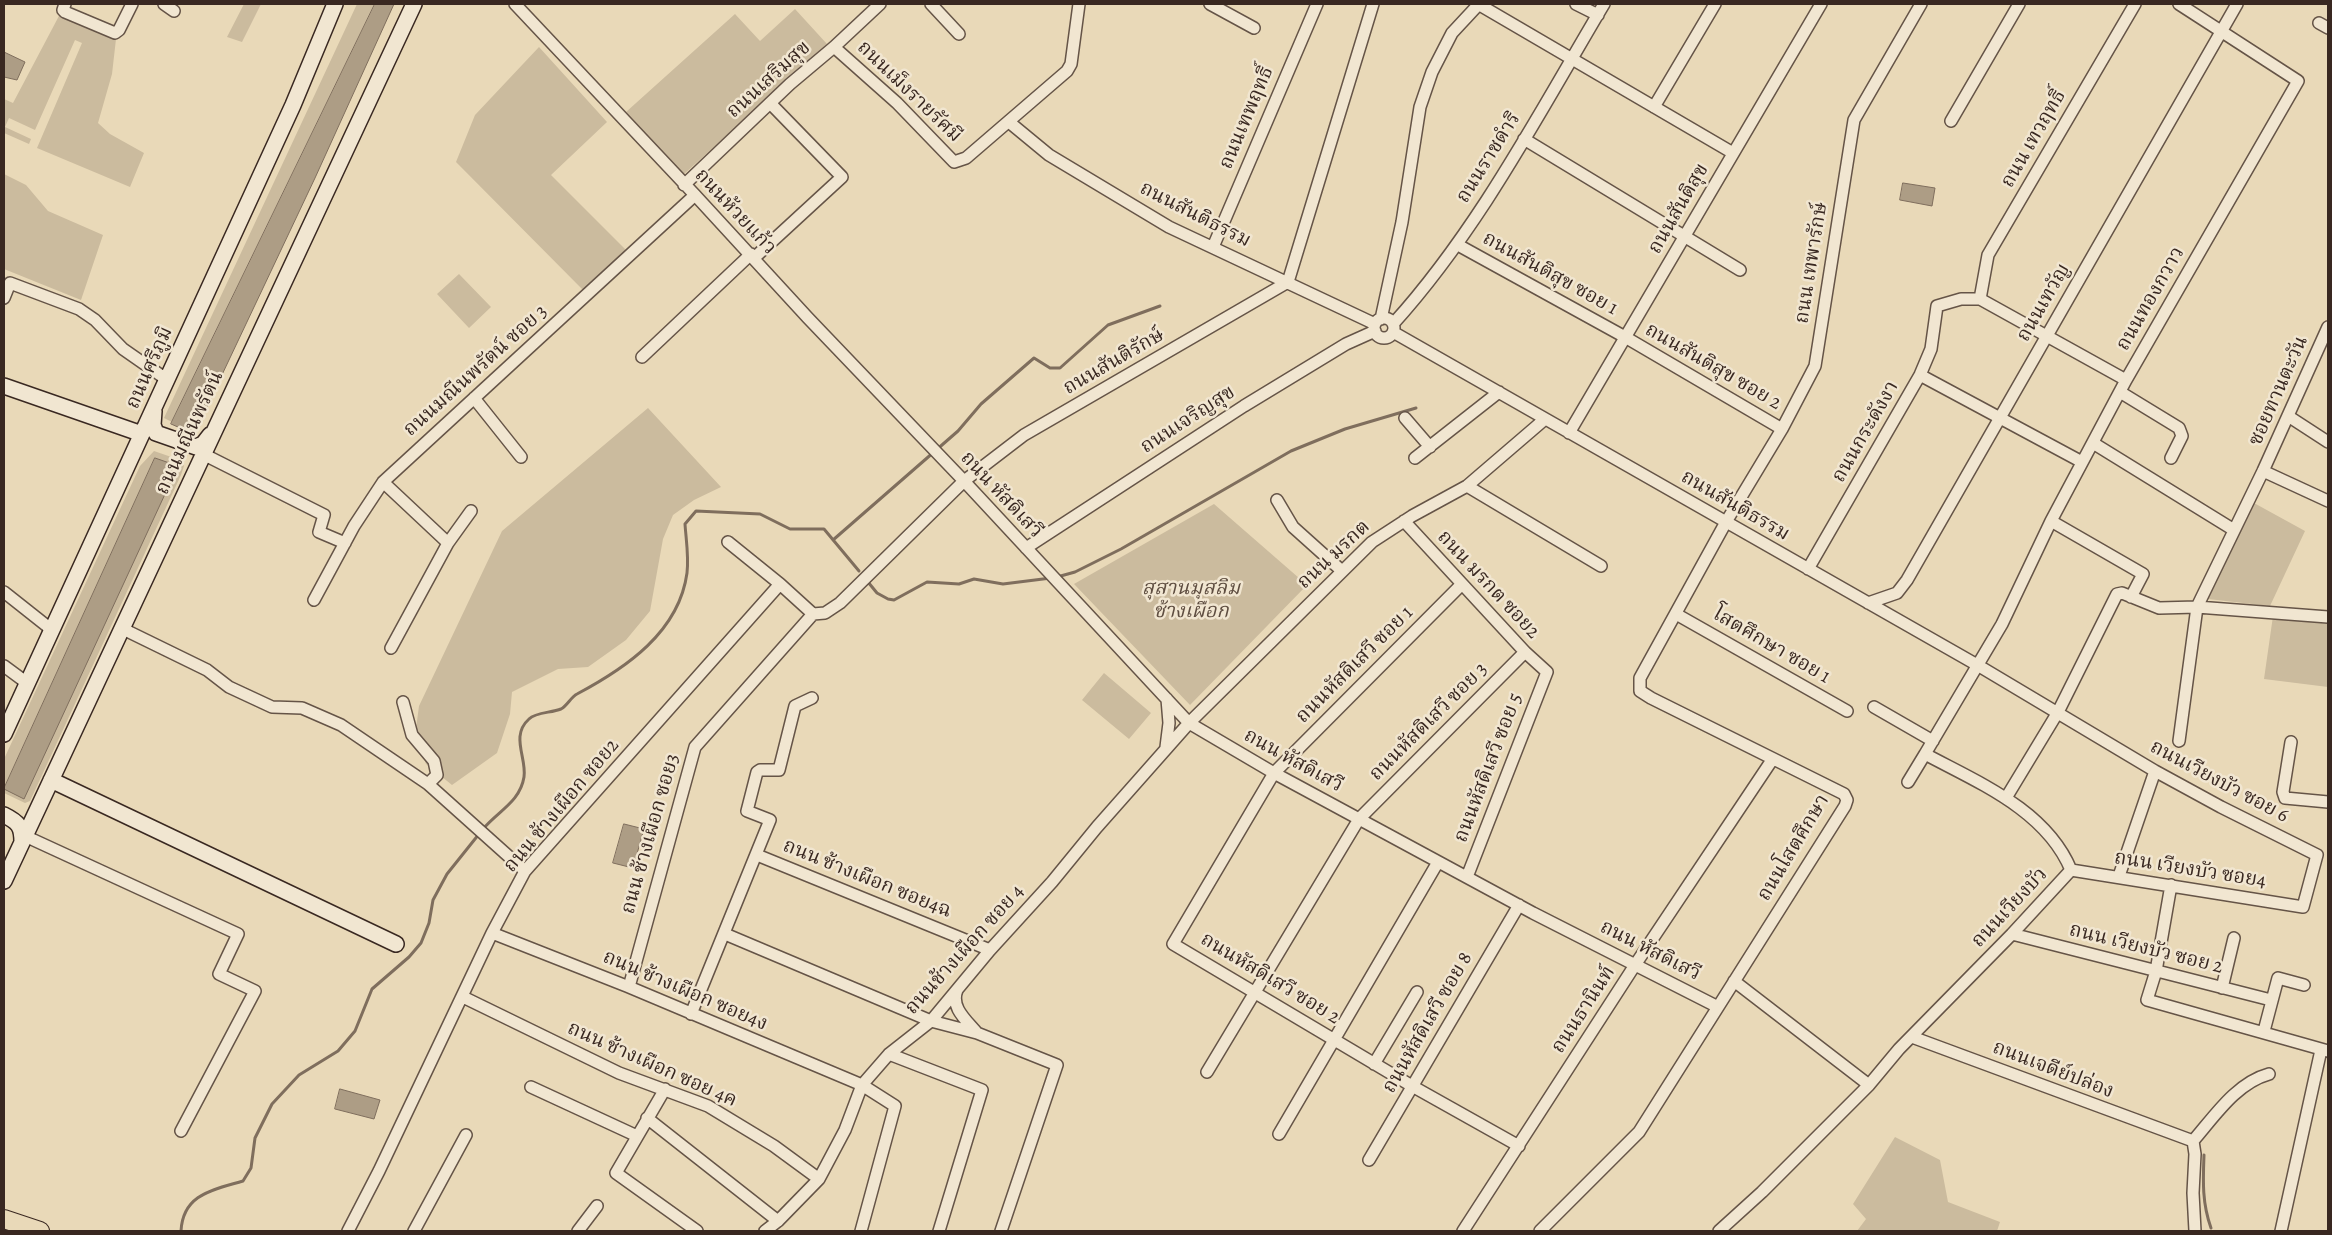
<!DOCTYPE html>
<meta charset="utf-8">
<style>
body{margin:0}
#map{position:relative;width:2332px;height:1235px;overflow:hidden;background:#e9d9b8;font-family:Alegreya,serif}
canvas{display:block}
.frame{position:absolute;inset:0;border:5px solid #392821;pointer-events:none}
</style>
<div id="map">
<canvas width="2332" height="1235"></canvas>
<div class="frame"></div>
</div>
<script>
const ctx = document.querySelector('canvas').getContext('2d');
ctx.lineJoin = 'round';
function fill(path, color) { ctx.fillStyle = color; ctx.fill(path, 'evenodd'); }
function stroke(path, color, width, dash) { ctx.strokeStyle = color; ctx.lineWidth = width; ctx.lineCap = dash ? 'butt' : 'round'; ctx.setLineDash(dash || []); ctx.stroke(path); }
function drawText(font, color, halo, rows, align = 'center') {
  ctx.font = font + ' Alegreya,"Noto Serif Thai",serif'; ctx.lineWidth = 5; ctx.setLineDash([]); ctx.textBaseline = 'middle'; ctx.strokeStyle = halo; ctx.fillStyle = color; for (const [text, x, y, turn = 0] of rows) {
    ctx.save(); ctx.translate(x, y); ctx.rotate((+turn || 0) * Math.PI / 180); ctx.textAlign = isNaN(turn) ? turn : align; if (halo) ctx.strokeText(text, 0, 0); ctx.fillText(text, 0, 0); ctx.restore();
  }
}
fill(new Path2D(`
 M244 4H261L242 42 227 37Z
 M357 4H375L172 422 164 418Z
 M795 9 827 44 683 175 626 112 735 14 760 41Z
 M60 14 116 39 112 74 98 123 110 134 144 153 130 187 37 148 82 43 75 40 35 130 9 118 5 127 31 139 29 144 4 133V99L13 103Z
 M539 47 607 122 551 175 626 250 583 290 456 162 475 115Z
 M4 174 26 185 48 211 103 235 81 300 4 269Z
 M459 274 491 307 469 328 437 294Z
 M648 408 721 487 694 500 673 515 663 539 650 611 626 640 588 667 558 669 512 692 510 714 497 753 452 785 426 764 415 736 419 706 502 531Z
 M154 451 180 460 184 466 181 475 30 801 25 803 4 793V759L140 466Z
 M2254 503 2305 531 2270 606 2208 599Z
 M1214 504 1307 585 1190 705 1074 584Z
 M2273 616 2328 624V687L2264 679Z
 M1104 673 1151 713 1129 739 1082 700Z
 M1895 1137 1940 1160 1948 1202 2000 1222 1997 1231H1857L1866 1219 1853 1204Z`), '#cbbb9e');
const water = new Path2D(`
 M375 4H394L315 178 194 434 171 424Z
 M4 52 25 62 17 80 4 77Z
 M1903 183 1935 188 1932 206 1900 200Z
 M155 458 178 466 24 799 4 789Z
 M624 824 644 829 633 868 613 863Z
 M340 1089 380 1100 374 1119 335 1109Z`);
fill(water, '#ad9d85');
stroke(water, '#7f6e5d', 1);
stroke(new Path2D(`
 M833 540 958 431 981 404 1034 358 1050 368H1060L1108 325 1160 306
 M1057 577 1075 572 1121 549 1291 451 1345 429 1416 408
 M868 582 877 593 888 599 894 600 927 582 959 584 974 579 1003 584 1051 578
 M483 829C498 811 520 802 524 777 527 758 510 736 529 719 536 712 551 713 561 709 567 706 571 697 577 694 626 668 679 632 687 573 689 557 686 539 685 524L696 511 760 514 790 529H824L859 571
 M2204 1155C2203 1181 2202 1203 2211 1228
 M181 1231C183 1194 213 1190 243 1181L251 1168 255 1138 272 1104 299 1075 338 1051 355 1031 372 989 409 957 421 943 429 923 433 900 447 874 479 834`), '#7f6e5d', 3);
const street = new Path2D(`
 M65 4 63 10 65 12 115 33 119 30 132 4
 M164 4 174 11
 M515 4 695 195 808 318 964 481 1189 723 1274 773 1533 913 1718 1007
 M931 4 959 34
 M1210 4 1254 28
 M1478 4 1733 153
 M1576 4 1598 15
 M2319 23 2328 28
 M834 47 897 103 954 162 966 158 1067 71 1071 64 1079 4
 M1654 107 1715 4
 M1951 121 2019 4
 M1009 122 1049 155 1169 227 1375 324
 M1524 139 1740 270
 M684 185 790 84 834 47 880 4
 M1458 245 1625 337 1782 429
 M1213 247 1317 4
 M754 258 842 177 770 103
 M4 298 10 283 79 309 95 320 123 349 166 379
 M1980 299 1988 255 2135 4
 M1374 328a10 10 0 1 1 20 0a10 10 0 1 1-20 0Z
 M1381 319 1402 222 1420 107 1432 72 1452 33 1479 4
 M1393 324C1479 229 1539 113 1604 4
 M1393 332 1979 666 2155 771 2221 807 2317 855 2303 907 2071 870
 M642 357 751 254
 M1920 375 2082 462
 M2120 392 2179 428 2182 436 2171 458
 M474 398 521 457
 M2288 416 2328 442
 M1405 418 1430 447
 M1569 433 1821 4
 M2093 443 2234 530
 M203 454 324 515 319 532 345 543
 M1415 458 1499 392
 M2263 471 2328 501
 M383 482 448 543
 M1467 486 1601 566
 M1277 500 1293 527 1342 571
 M1404 521 1525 652 1547 672 1467 877
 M2051 521 2143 574 2131 597
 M728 542 780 584
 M1026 548 1244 406 1346 344 1375 331
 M1808 569 1920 375 1931 349 1937 306 1961 299H1980L2126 380
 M1462 584 1274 773 1173 944 1412 1086 1519 1146
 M4 592 52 630
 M314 600 354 526 383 482 695 195
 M1868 603 1897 593 1907 580 2237 4
 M813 614 825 613 840 603 964 481 1024 435 1288 282 1373 4
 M1676 614 1847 711
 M121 628 207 670 229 687 272 707 302 708 341 725 428 784 525 871
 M391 648 448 543 471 511
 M4 666 27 683
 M403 702 412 735 434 761 437 775 428 784
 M1874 707 1933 741
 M2179 741 2197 607 2263 471 2328 327
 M2291 742 2283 792 2285 798 2328 802
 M1166 747 1169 723 1167 699
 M1908 782 1925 754
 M2006 798 2058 712 2117 594 2122 593 2159 608 2197 607 2328 617
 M25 836 238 934 219 974 255 991 181 1131
 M757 855 990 950
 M2119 876 2155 771
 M2171 885 2156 971 2147 1000 2328 1051
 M492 933 629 987 862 1085 895 1106 861 1231
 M725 934 931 1021 977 1033 1057 1065 1001 1231
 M2012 934 2271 1000
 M1734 981 1869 1085
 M629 987 695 747 813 614
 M2222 988 2234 938
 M957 990C950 1007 966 1020 977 1033
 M463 997 619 1073 708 1106 774 1146 819 1179
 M691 1014 770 820 747 811 757 772 760 770H779L795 706 812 698
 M2264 1031 2278 978 2304 985
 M1912 1037 2193 1141
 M889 1054 982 1090 939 1231
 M1374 1064 1417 992
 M1207 1072 1359 819 1525 652
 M531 1087 637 1136
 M665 1089 616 1173 697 1231
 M647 1118 778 1221
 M1279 1134 1438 862
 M2193 1141C2214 1117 2236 1083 2269 1074
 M2193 1141 2195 1154 2193 1193 2195 1231
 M1369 1160 1519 905
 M348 1231 379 1171 492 933 525 871 780 584 813 614
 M414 1231 466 1135
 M578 1231 597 1206
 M765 1231 778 1221 819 1179 845 1130 862 1085 889 1054 931 1021 990 950 1052 882 1097 827 1189 723 1372 542 1412 516 1467 486 1545 419
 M1463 1231 1635 965 1772 760
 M1540 1231 1639 1132 1845 806 1847 800 1844 794 1651 698 1640 691V678L1726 522 1782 429 1815 366 1854 120 1921 4
 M1719 1231 1762 1192 1869 1085 1899 1049 2012 934 2071 870C2046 810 1979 783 1925 754L2002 624 2051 521 2126 380 2298 81 2179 4
 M2281 1231 2321 1050`);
const secondary = new Path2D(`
 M4 386 142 434
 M154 411 153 425 156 433 196 447 203 444 210 435
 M4 734 293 105 335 4
 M51 780 396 944
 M4 815C18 822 22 826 22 842
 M4 881 414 4`);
const primary = new Path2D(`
 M4 1219 40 1231`);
stroke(street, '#655447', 14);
stroke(secondary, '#392821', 18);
stroke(primary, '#392821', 20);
stroke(street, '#f1e6d1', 11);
stroke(secondary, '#f1e6d1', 15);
stroke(primary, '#e9d9b8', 18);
drawText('20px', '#392821', '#f1e6d1', [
 ["ถนนเสริมสุข",769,80,-42],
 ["ถนนเม็งรายรัศมี",909,92,44],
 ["ถนนเทพฤทธิ์",1247,118,-67],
 ["ถนน เทวฤทธิ์",2034,139,-60],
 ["ถนนราชดำริ",1489,158,-58],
 ["ถนนสันติสุข",1679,209,-60],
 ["ถนนห้วยแก้ว",735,212,47],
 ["ถนนสันติธรรม",1195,215,27],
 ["ถนน เทพารักษ์",1812,263,-81],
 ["ถนนสันติสุข ซอย 1",1550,274,29],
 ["ถนนทองกวาว",2151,299,-60],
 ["ถนนเทวัญ",2044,303,-60],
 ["ถนนสันติรักษ์",1114,362,-30],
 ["ถนนสันติสุข ซอย 2",1713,367,30],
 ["ถนนศรีภูมิ",150,368,-66],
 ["ถนนมณีนพรัตน์ ซอย 3",476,371,-42],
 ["ซอยทานตะวัน",2279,391,-66],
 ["ถนนเจริญสุข",1188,420,-33],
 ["ถนนกระดังงา",1866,432,-60],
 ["ถนนมณีนพรัตน์",190,433,-65],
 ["ถนน หัสดิเสวี",1001,495,47],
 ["ถนนสันติธรรม",1735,506,30],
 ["ถนน มรกต",1334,555,-43],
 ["ถนน มรกต ซอย2",1488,585,47],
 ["โสตศึกษา ซอย 1",1771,646,30],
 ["ถนนหัสดิเสวี ซอย 1",1355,665,-45],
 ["ถนนหัสดิเสวี ซอย 3",1429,722,-45],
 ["ถนน หัสดิเสวี",1293,761,29],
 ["ถนนหัสดิเสวี ซอย 5",1489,768,-69],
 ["ถนนเวียงบัว ซอย 6",2219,782,28],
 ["ถนน ช้างเผือก ซอย2",562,806,-50],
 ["ถนน ช้างเผือก ซอย3",651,834,-74],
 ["ถนนโสตศึกษา",1794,848,-59],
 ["ถนน เวียงบัว ซอย4",2190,870,9],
 ["ถนน ช้างเผือก ซอย4ฉ",867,879,22],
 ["ถนนเวียงบัว",2010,908,-47],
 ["ถนน เวียงบัว ซอย 2",2146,949,14],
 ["ถนนช้างเผือก ซอย 4",965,950,-48],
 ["ถนน หัสดิเสวี",1650,951,27],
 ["ถนนหัสดิเสวี ซอย 2",1270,979,31],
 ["ถนน ช้างเผือก ซอย4ง",685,991,23],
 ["ถนนธานินท์",1584,1010,-57],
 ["ถนนหัสดิเสวี ซอย 8",1428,1023,-60],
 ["ถนน ช้างเผือก ซอย 4ค",652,1065,24],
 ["ถนนเจดีย์ปล่อง",2053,1070,21]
]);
drawText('italic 20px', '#5e4d40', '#f1e6d1', [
 ["สุสานมุสลิม",1191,589],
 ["ช้างเผือก",1191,612]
]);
</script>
